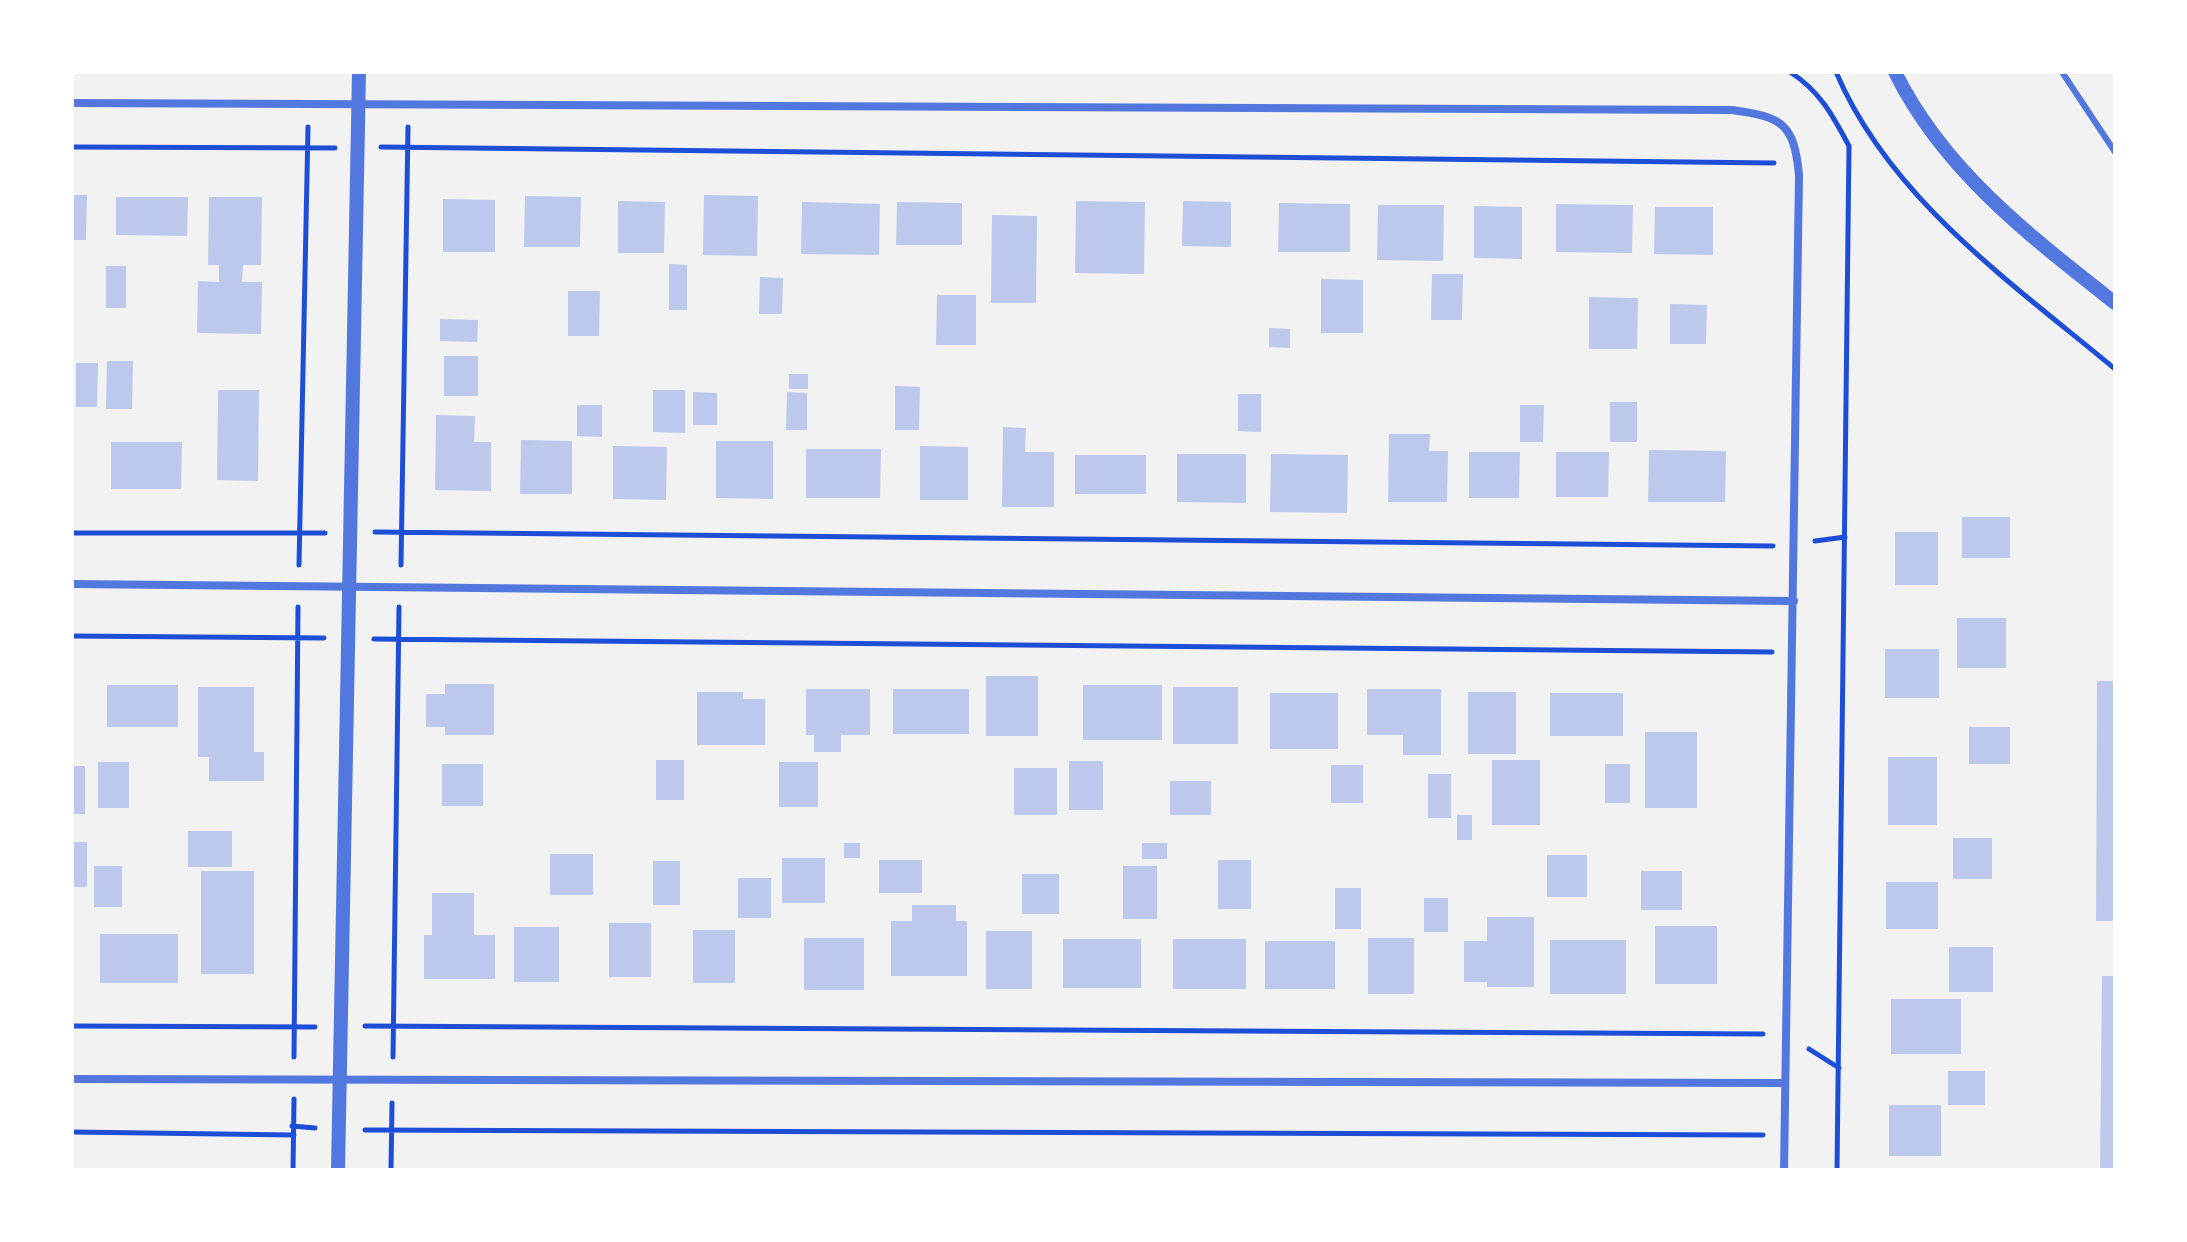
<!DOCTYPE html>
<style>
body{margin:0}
#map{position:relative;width:2187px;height:1242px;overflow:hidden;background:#f2f2f2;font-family:"Archivo Narrow",sans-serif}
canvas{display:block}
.frame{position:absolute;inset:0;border:74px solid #fff;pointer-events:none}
</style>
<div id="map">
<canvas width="2187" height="1242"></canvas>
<div class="frame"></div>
</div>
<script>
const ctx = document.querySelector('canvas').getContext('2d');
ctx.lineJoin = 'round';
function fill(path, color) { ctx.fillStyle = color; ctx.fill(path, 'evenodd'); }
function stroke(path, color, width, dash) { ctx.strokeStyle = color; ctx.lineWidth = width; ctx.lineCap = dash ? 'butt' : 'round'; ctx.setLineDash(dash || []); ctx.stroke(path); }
fill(new Path2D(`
 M72 195H87L86 240H72Z
 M704 195 758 196 757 256 703 255Z
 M525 196 581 197 580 247H524Z
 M116 197H188L187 236 116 235Z
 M209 197H262L261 265H243L242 282H262L261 334 197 333 198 281 219 282V265H208Z
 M443 199 495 200V252H443Z
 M618 201 665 202 664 253H618Z
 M1076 201 1145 202 1144 274 1075 273Z
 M1183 201 1231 202V247L1182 246Z
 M802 202 880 204 879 255 801 254Z
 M897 202 962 203V245H896Z
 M1279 203 1350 204V252H1278Z
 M1556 204 1633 205 1632 253 1556 252Z
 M1378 205H1444L1443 261 1377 260Z
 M1474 206 1522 207V259L1474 258Z
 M1655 207H1713V255L1654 254Z
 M992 215 1037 216 1036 303H991Z
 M669 264 687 265V310H669Z
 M106 266H126V308H106Z
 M1432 274H1463L1462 320H1431Z
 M760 277 783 278 782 314H759Z
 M1321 279 1363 280V333H1321Z
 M568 291H600L599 336H568Z
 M937 295H976V345H936Z
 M1589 297 1638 298 1637 349H1589Z
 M1670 304 1707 305 1706 344H1670Z
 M440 319 478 320 477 342 440 341Z
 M1269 328 1290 329V348L1269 347Z
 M444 356H478V396H444Z
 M107 361H133L132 409H106Z
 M76 363H98L97 407H76Z
 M789 374H808V389H789Z
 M895 386 920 387 919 430H895Z
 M218 390H259L258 481 217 480Z
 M653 390H685V433L653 432Z
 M693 392 717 393V425H693Z
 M787 392 807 393V430H786Z
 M1238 394H1261V432L1238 431Z
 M1610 402H1637V442H1610Z
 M577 405H602V437L577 436Z
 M1520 405H1544L1543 442H1520Z
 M436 415 475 416 474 442H491V491L435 490Z
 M1003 427 1026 428 1025 452H1054V507H1002Z
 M1389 434H1430L1429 451H1448L1447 502H1388Z
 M521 440 572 441V494H520Z
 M716 441H773V499L716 498Z
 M111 442H182L181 489H111Z
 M613 446 667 447 666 500 613 499Z
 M920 446 968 447V500H920Z
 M806 449H881L880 498H806Z
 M1649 450 1726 451 1725 502H1648Z
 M1469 452H1520L1519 498H1469Z
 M1556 452H1609L1608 497H1556Z
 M1177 454H1246V503L1177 502Z
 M1271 454 1348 455 1347 513 1270 512Z
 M1075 455H1146V494H1075Z
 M1962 517H2010V558H1962Z
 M1895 532H1938V585H1895Z
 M1957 618H2006V668H1957Z
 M1885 649H1939V698H1885Z
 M986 676H1038V736H986Z
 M2097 681H2115V921H2096Z
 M445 684H494V735H445V727H426V694H445Z
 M107 685H178V727H107Z
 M1083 685H1162V740H1083Z
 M198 687H254V752H264V781H209V757H198Z
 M1173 687H1238V744H1173Z
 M806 689H870V735H841V752H814V735H806Z
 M893 689H969V734H893Z
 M1367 689H1441V755H1403V735H1367Z
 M697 692H743V699H765V745H697Z
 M1468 692H1516V754H1468Z
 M1270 693H1338V749H1270Z
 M1550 693H1623V736H1550Z
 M1969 727H2010V764H1969Z
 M1645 732H1697V808H1645Z
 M1888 757H1937V825H1888Z
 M656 760H684V800H656Z
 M1492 760H1540V825H1492Z
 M1069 761H1103V810H1069Z
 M98 762H129V808H98Z
 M779 762H818V807H779Z
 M442 764H483V806H442Z
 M1605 764H1630V803H1605Z
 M1331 765H1363V803H1331Z
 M72 766H85V814H72Z
 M1014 768H1057V815H1014Z
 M1428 774H1451V818H1428Z
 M1170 781H1211V815H1170Z
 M1457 815H1472V840H1457Z
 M188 831H232V867H188Z
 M1953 838H1992V879H1953Z
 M72 842H87V887H72Z
 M844 843H860V858H844Z
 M1142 843H1167V859H1142Z
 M550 854H593V895H550Z
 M1547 855H1587V897H1547Z
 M782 858H825V903H782Z
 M879 860H922V893H879Z
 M1218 860H1251V909H1218Z
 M653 861H680V905H653Z
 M94 866H122V907H94Z
 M1123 866H1157V919H1123Z
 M201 871H254V974H201Z
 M1641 871H1682V910H1641Z
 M1022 874H1059V914H1022Z
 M738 878H771V918H738Z
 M1886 882H1938V929H1886Z
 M1335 888H1361V929H1335Z
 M432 893H474V935H495V979H424V935H432Z
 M1424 898H1448V932H1424Z
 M912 905H956V921H967V976H891V921H912Z
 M1487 917H1534V987H1487V982H1464V941H1487Z
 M609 923H651V977H609Z
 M1655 926H1717V984H1655Z
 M514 927H559V982H514Z
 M693 930H735V983H693Z
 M986 931H1032V989H986Z
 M100 934H178V983H100Z
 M804 938H864V990H804Z
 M1368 938H1414V994H1368Z
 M1063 939H1141V988H1063Z
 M1173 939H1246V989H1173Z
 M1550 940H1626V994H1550Z
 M1265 941H1335V989H1265Z
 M1949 947H1993V992H1949Z
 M2102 976H2115V1170H2100Z
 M1891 999H1961V1054H1891Z
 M1948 1071H1985V1105H1948Z
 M1889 1105H1941V1156H1889Z`), '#bdc9ec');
stroke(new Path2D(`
 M1790 72C1820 91 1833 116 1849 146L1837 1170
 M1836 72C1890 199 2012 283 2115 369
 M72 147 335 148
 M381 147 1774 163
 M375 532 1773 546
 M72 533H325
 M1815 541 1845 537
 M299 565 308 127
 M401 565 408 127
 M72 636 324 638
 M374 639 1772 652
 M72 1026 315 1027
 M365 1026 1763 1034
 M1809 1049 1839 1068
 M294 1057 298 607
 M393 1057 399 607
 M292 1126 315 1128
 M365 1130 1763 1135
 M72 1132 294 1135
 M293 1170 294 1099
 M391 1170 392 1103`), '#1d4ed8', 5);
stroke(new Path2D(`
 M2062 72 2115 152`), '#5277de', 6);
stroke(new Path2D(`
 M72 103 1732 110C1783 117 1794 124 1799 175L1784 1170
 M72 584 1794 601
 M72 1079 1784 1083`), '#5277de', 8);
stroke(new Path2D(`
 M1895 72C1943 170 2031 237 2115 303
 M338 1170 359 72`), '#5277de', 14);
</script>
